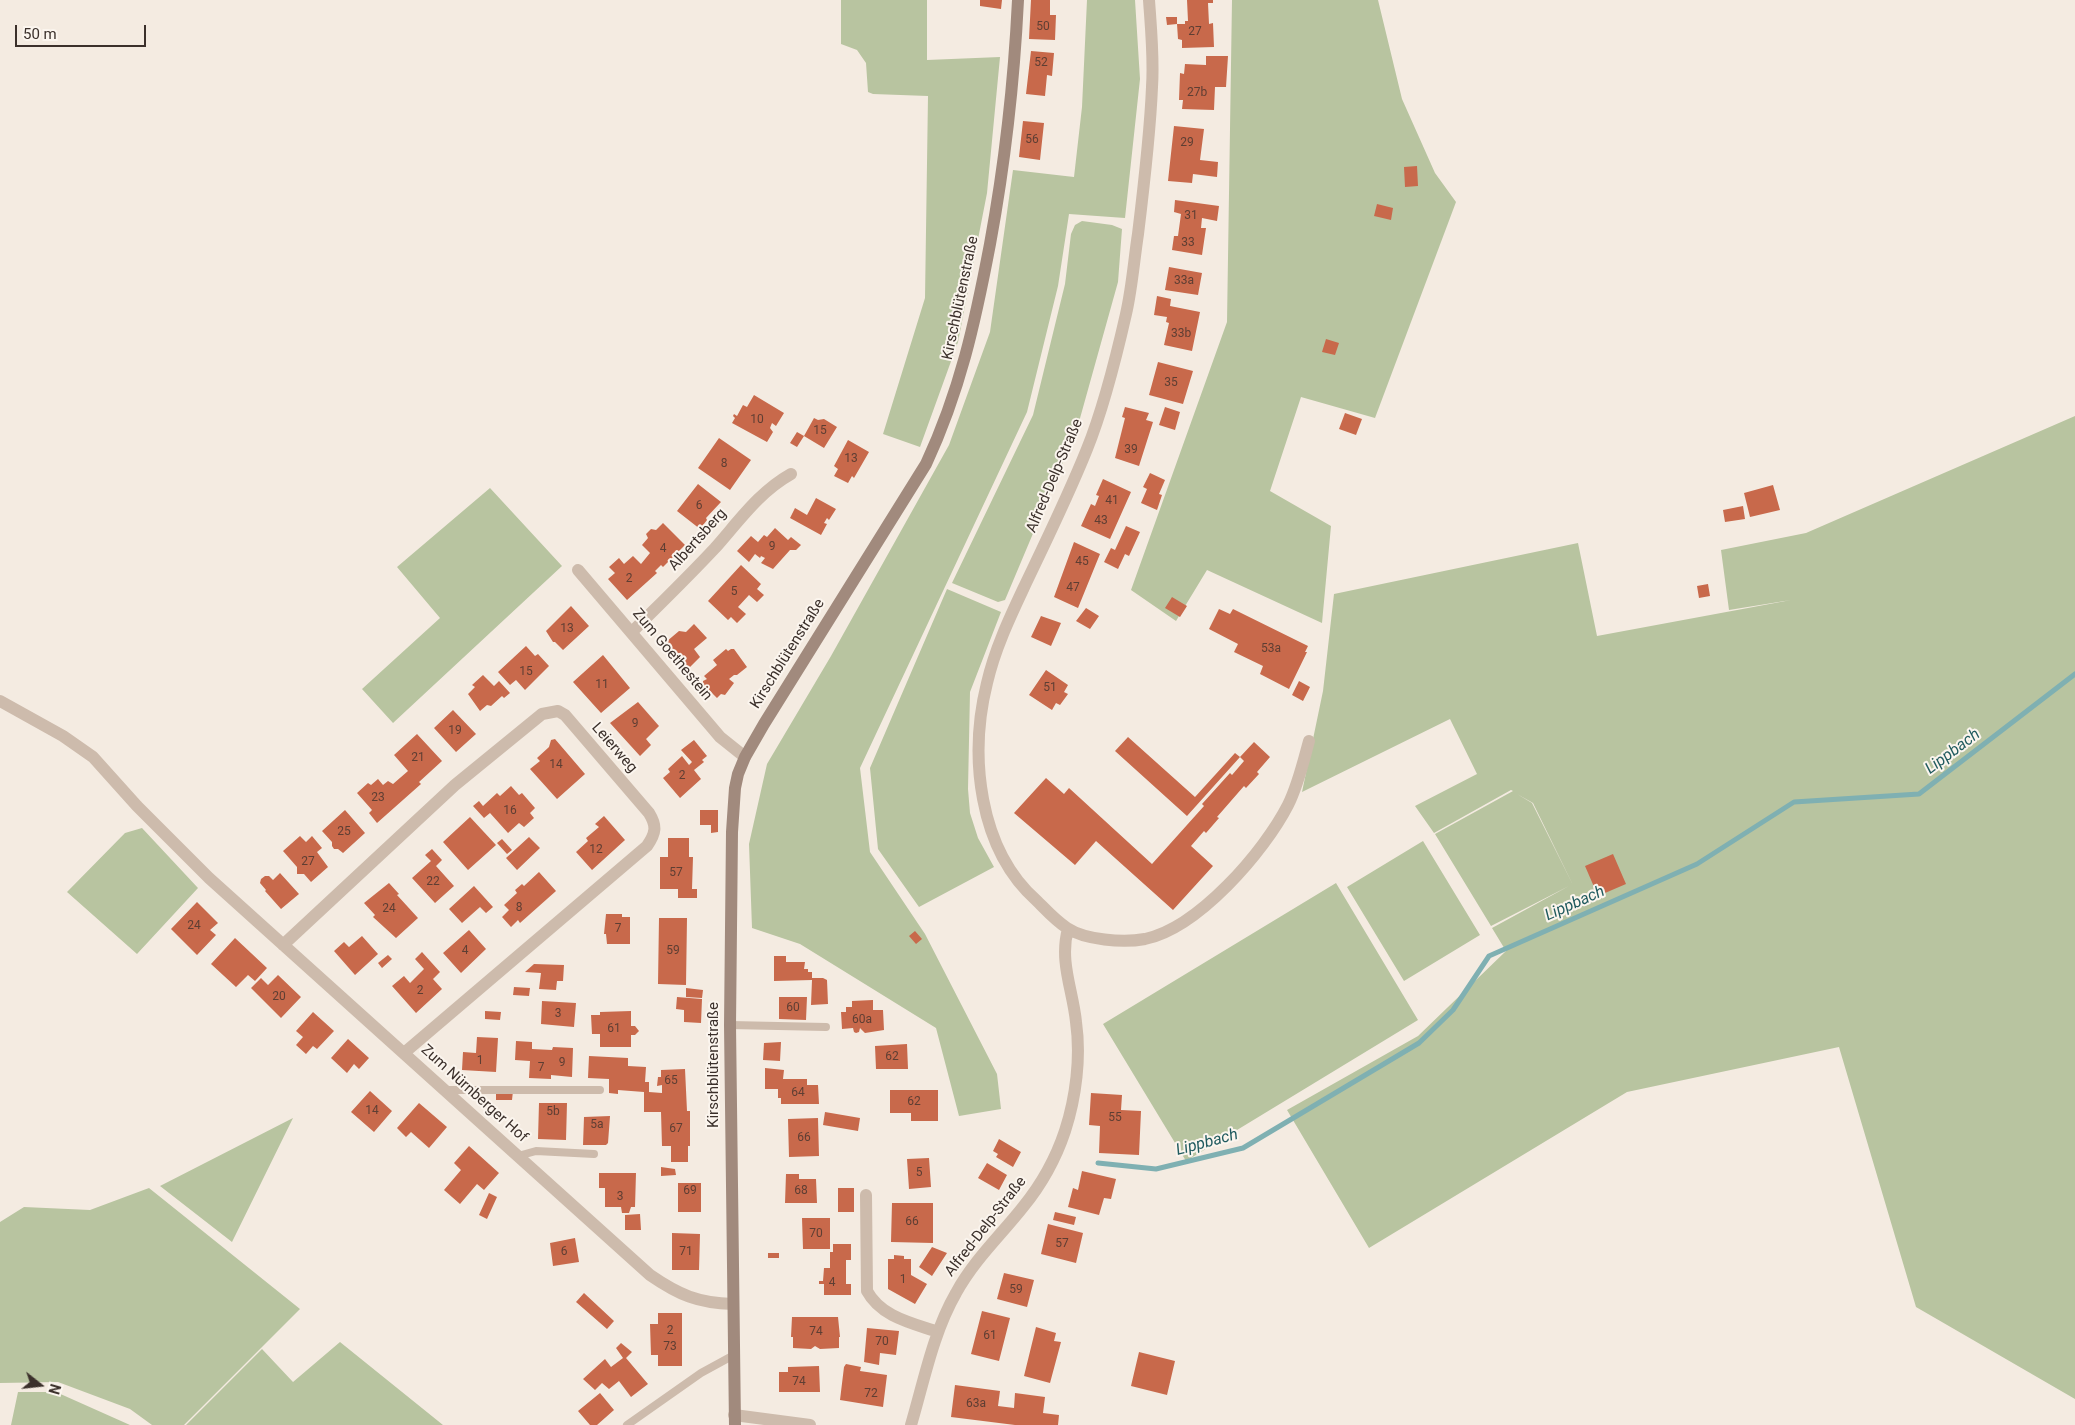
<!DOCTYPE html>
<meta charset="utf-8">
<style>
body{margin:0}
#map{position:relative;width:2075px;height:1425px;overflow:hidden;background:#f4ebe1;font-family:Roboto,sans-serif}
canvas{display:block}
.north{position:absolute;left:15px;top:1360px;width:50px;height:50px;-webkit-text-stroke:4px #fbf5ee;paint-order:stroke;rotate:106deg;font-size:14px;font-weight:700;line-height:20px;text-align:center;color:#3b302b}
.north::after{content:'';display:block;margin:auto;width:18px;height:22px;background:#3b302b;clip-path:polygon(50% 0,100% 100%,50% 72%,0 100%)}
.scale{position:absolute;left:15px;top:25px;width:131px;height:22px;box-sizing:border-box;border:2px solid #3b302b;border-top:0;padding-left:6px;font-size:15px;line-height:18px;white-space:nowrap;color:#3b302b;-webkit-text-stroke:4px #fbf5ee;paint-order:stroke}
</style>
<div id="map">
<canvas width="2075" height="1425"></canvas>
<div class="north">N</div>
<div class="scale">50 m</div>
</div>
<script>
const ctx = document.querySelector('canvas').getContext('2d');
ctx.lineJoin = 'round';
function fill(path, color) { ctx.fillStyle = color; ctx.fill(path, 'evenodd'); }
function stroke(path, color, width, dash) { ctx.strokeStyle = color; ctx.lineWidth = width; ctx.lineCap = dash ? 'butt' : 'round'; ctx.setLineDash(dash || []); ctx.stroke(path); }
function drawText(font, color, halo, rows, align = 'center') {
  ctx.font = font + ' Roboto,sans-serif'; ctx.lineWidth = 4; ctx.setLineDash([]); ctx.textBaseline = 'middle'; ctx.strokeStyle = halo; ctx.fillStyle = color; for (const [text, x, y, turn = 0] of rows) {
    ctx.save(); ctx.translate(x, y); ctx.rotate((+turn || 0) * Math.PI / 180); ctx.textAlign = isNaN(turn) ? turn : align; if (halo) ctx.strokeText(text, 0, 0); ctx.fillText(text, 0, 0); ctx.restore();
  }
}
fill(new Path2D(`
 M841 0H927V60L1000 57 987 193 958 342 920 447 883 434 925 298 928 96 873 94 868 92 866 63 857 50 841 44Z
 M1087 0H1135L1140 79 1125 218 1069 214 1058 286 1027 412 860 768 870 852 925 934 997 1074 1001 1109 959 1116 936 1028 800 944 752 928 749 844 767 764 831 656 949 445 990 332 1013 170 1074 177 1082 107Z
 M1232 0H1378L1402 99 1435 173 1456 202 1375 418 1301 397 1270 491 1331 526 1322 623 1207 570 1176 621 1131 590 1227 322Z
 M1082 221 1112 225 1122 229 1118 282 1077 429 1005 600 998 602 952 583 1033 415 1065 284 1071 234 1075 225Z
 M2075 416V1399L1916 1307 1839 1047 1627 1092 1369 1248 1287 1110 1418 1036 1506 951 1492 928 1569 886 1491 926 1435 834 1513 791 1511 790 1434 833 1415 806 1477 774 1450 719 1302 792 1323 691 1334 594 1578 543 1597 636 1791 600 1729 610 1721 550 1806 533ZM1517 794 1533 803 1573 885 1532 803Z
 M490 488 562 566 393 723 362 689 440 618 397 567Z
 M947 589 1001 612 970 692 968 789 970 813 978 838 994 867 919 907 878 849 870 768Z
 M142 828 198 888 137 954 67 892 125 833Z
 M1423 841 1480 935 1404 981 1347 887Z
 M1336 883 1418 1020 1186 1161 1103 1024Z
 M293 1118 232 1242 160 1186Z
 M149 1188 300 1309 184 1425H152L130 1409 58 1382 0 1383V1222L24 1207 90 1210Z
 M340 1342 443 1425H186L262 1349 293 1382Z
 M18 1392H56L130 1425H11Z`), '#b8c4a0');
stroke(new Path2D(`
 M1098 1163 1156 1169 1243 1148 1419 1043 1453 1010 1489 956 1697 864 1794 802 1919 794 2075 674`), '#7fb0b2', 5);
fill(new Path2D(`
 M980 0H1002L1001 9 980 6Z
 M1031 0H1050V15H1056L1055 40 1029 39Z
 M1187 0H1213V3H1208L1209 24 1213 23 1214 47 1182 48V40L1178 39 1177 24H1185V21H1188Z
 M1166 17H1177V24L1167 25Z
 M1031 51 1054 53 1052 76 1047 75 1045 96 1026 94Z
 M1206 56H1228L1226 87H1215L1214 110 1182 109 1183 100H1179L1180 73 1184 74 1185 64 1206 65Z
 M1023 121 1044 123 1040 160 1019 157Z
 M1174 126 1204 129 1200 160 1218 162 1217 177 1193 174 1192 183 1168 181Z
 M1417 166 1418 186 1405 187 1404 167Z
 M1175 200 1219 206 1217 221 1202 218 1201 228H1206L1202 255 1172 250 1174 236H1178L1181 214 1174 212Z
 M1377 204 1393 208 1391 220 1374 216Z
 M1169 267 1202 273 1198 295 1165 290Z
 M1157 296 1171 299 1170 306 1200 312 1192 351 1164 345 1169 323 1166 322 1167 317 1154 315Z
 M1326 339 1339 343 1335 355 1322 352Z
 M1158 362 1193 371 1183 404 1149 395Z
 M754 395 784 413 776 426 772 423 770 428 773 432 767 442 732 423 735 418 733 416 734 414 737 416 743 405 747 407Z
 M1125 407 1149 413 1146 420 1153 422 1139 466 1115 458 1125 418 1122 417Z
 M1165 407 1180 412 1175 430 1159 425Z
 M1345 413 1362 419 1356 435 1339 429Z
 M814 418 818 420 824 419 837 427 824 448 804 436 797 447 790 443 797 432 804 436Z
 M719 438 751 460 730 490 698 468Z
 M848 440 869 452 854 478 852 476 848 483 834 476 838 469 834 466Z
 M1150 473 1165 480 1159 494 1162 495 1157 510 1141 503 1147 489 1143 487Z
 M1103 479 1131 492 1110 539 1081 526 1091 504 1095 506 1099 496 1096 495Z
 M698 484 721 502 706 518 707 520 700 529 677 511Z
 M1773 485 1780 510 1750 517 1744 493Z
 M816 498 836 509 829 520 827 518 824 523 827 524 821 535 790 518 795 508 807 515Z
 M1743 506 1745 519 1725 522 1723 510Z
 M663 523 685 545 663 567 661 565 655 571 657 573 627 600 608 579 615 573 609 567 619 558 624 564 633 556 641 564 650 553 642 545 648 538 646 534 651 529 656 530Z
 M1126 526 1140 532 1129 556 1125 554 1118 569 1104 562 1111 548 1115 550Z
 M775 528 788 540 791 537 801 545 796 550H790L773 569 761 563 765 558 761 556 760 558 755 554 749 562 737 551 751 536 758 542 764 535 767 537Z
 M1074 542 1100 554 1078 608 1054 597Z
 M741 565 761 584 757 589 764 595 757 602 749 595 738 607 746 614 737 623 731 617 728 620 708 601Z
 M1708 584 1710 596 1699 598 1697 586Z
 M1172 597 1187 606 1180 617 1165 608Z
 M571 606 589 626 563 650 555 642H553L546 631Z
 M1086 608 1099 616 1090 629 1076 621Z
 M1219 609 1230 614 1233 609 1308 646 1305 652H1307L1289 689 1260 674 1263 666 1234 652 1238 644 1209 629Z
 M1041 616 1061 623 1051 646 1031 637Z
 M694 624 707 638 694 649 700 657 689 668 666 642 679 631 686 632Z
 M526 646 535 656 538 654 549 666 525 690 516 680 510 685 498 672Z
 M726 649 728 651 731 649H734L747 667 737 675H734L729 679 734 683 725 695 721 694 717 698 703 684V681L707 679 704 676 717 665 713 660Z
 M603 655 630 688 601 713 573 682Z
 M1046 670 1068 685 1064 692 1068 694 1060 705 1056 703 1052 710 1029 695Z
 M483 675 494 686 499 681 510 693 504 698 502 696 491 706 487 705 480 711 468 694 475 687 472 685Z
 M1299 681 1310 687 1303 701 1292 695Z
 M638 702 659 726 646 739 651 745 640 756 610 723Z
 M453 710 476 734 456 752 434 728Z
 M417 734 442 761 419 782 421 784 377 823 369 813 372 810 357 793 368 783 371 785 378 779 383 785 388 781 393 784 408 771 394 755Z
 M1128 737 1195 797 1235 753 1240 757 1187 816 1115 751Z
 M555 739 585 774 557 799 530 769 540 761 537 758 549 747 551 740Z
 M694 740 707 756 702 760 704 762 694 770 701 779 680 798 663 778 670 772 668 769 682 756 689 765 692 762 681 750Z
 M1254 742 1270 757 1257 772 1259 774 1246 788 1244 786 1217 817 1219 818 1206 833 1204 831 1191 846 1213 866 1173 910 1096 841 1075 865 1014 813 1046 778 1064 794 1069 788 1152 864 1204 806 1202 804 1230 773 1232 775 1244 761 1240 757Z
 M511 786 519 795 522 793 535 808 530 813 534 818 524 827 519 823 508 833 490 813 484 818 473 806 479 801 483 806 497 793 500 796Z
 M345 810 365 833 343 853 338 849H334L332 846V842L322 831Z
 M700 810H718V832L711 833V825H700Z
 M604 816 625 840 592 870 576 852 588 841 586 838 599 827 595 824Z
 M470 817 496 845 468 870 443 842Z
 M300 836 306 842 312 836 322 848 317 852 328 867 311 882 304 874H297V867L283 851Z
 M529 837 540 848 517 870 506 858Z
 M668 838H689V857H693L692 889H697V898H678V889H660V857H668Z
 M502 839 512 850 507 854 497 843Z
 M432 849 442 860 436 866 454 886 435 903 412 878 431 861 425 855Z
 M1613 854 1626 884 1598 896 1585 866Z
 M539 872 556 891 520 923 518 920 511 927 502 917 509 910 504 905 517 893 515 890 522 884 524 886Z
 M280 873 299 894 281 909 265 891 266 890 260 883 261 879 265 876H269L273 880Z
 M389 883 399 894 397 895 418 918 396 938 373 917 375 915 364 903Z
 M474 886 493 907 486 913 480 907 462 923 449 909Z
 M197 902 218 923 210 930 216 935 197 955 171 929Z
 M606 914H622V917H630V944H607L606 934H604Z
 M659 918H687L686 985 658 984Z
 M469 930 486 949 461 973 443 953Z
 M915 931 922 939 916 944 909 936Z
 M362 936 378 954 355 975 334 951 344 942 349 947Z
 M235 938 267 968 255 981 248 975 236 987 211 964Z
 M422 952 440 972 433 979 442 989 416 1013 392 986 404 976 410 983 424 969 415 959Z
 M388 955 392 959 382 968 378 963Z
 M774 956H786V962H805L804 969H808V972H812V978H823L827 980 828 1004 811 1005 812 980 774 981Z
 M534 964 564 965 563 981H557L556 990 539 989 541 973 525 972Z
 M278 975 301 997 281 1018 251 988 261 978 268 985Z
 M514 987 530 988 529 996 513 995Z
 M686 988 703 990 702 998 686 997Z
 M677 997 702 999 701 1023 684 1022V1010L676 1009Z
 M779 997H807L806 1020 779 1019Z
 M873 1000V1010H883L884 1030 865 1033 860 1028 859 1032 856 1033 854 1032 853 1028 842 1029 841 1012H846V1007H852V1001Z
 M542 1001 576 1003 574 1027 541 1024Z
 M485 1011 501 1012 500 1020 485 1019Z
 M631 1011V1026H635L639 1031 635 1035H631V1047H600V1034H592L591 1015H600V1012Z
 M313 1012 334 1031 317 1049 313 1046 306 1054 296 1045 303 1037 296 1031Z
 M477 1037 498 1038 496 1072 462 1070 463 1052 476 1053Z
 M348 1039 369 1058 359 1069 354 1064 347 1073 331 1058Z
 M516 1041 532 1042V1049L552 1050 553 1047 573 1048 572 1077 551 1075V1079L529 1078 530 1061 515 1060Z
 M781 1042 780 1061 763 1060 764 1043Z
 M907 1044 908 1069H876L875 1046Z
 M589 1056 628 1058V1066L646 1067 645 1082H649V1092L662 1093V1085L657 1086 658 1077H661V1070L685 1069 687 1111H690V1146H688V1162H671V1146H662L661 1112H644V1092L618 1090V1094L609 1093V1079L588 1078Z
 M765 1068 784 1070 783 1079H807V1085H818L819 1104H781V1098H778V1089H765Z
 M890 1090H938V1121H911V1113H890Z
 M370 1091 392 1111 374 1132 351 1112Z
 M496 1091H513L512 1100H496Z
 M1091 1093 1122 1095 1121 1110 1141 1111 1139 1155 1099 1153 1100 1126 1089 1125Z
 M419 1103 447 1127 429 1148 411 1132 406 1137 397 1128Z
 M539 1103H567L566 1140 538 1139Z
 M825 1112 860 1118 858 1131 823 1125Z
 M610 1116 608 1143 606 1145H583L584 1117Z
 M818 1118 819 1156 789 1157 788 1119Z
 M999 1139 1021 1152 1013 1167 996 1157 998 1154 993 1151Z
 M469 1146 499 1173 484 1190 477 1184 460 1204 444 1190 461 1170 454 1163Z
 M929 1158 931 1187 909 1189 907 1159Z
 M987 1163 1007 1175 999 1190 978 1178Z
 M661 1167 675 1169 676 1175 661 1176Z
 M1082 1171 1116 1179 1111 1199 1104 1198 1099 1215 1068 1207 1073 1188 1078 1190Z
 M599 1173H636L635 1207H631L629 1213H622L621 1207H605V1188H599Z
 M786 1174H799V1179H816L817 1203H785Z
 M678 1183H701V1212H678Z
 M838 1188H854V1212H838Z
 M489 1193 497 1197 487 1219 479 1215Z
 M892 1203H933V1243L891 1242Z
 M1055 1212 1076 1217 1074 1225 1053 1220Z
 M640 1214 641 1230H625V1215Z
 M802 1218H830V1249H803Z
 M1048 1224 1083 1233 1076 1263 1041 1254Z
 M672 1233 700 1234 699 1270H672Z
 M575 1238 579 1262 553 1266 550 1243Z
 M833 1244H851V1260H846V1284H851V1295H824V1284H819V1281H823L824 1268H830V1252H833Z
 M932 1247 947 1253 932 1276 919 1267Z
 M768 1253H779V1258H768Z
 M894 1255 904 1256V1259H911V1275L927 1284 915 1304 888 1289V1259H894Z
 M1004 1273 1034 1280 1027 1307 997 1299Z
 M584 1293 614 1321 607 1329 576 1302Z
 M982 1311 1010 1318 999 1361 971 1354Z
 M658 1313H682V1366H658V1355H651L650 1324H658Z
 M792 1317H838L840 1337H839V1348L820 1349 815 1346 811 1349 793 1348V1337H791Z
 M1036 1327 1056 1333 1054 1341 1061 1342 1050 1383 1024 1376Z
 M867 1328 899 1331 896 1355 880 1353 879 1365 864 1362Z
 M621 1343 632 1352 626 1358 648 1384 631 1397 619 1381 609 1389 602 1383 595 1390 583 1379 605 1359 611 1367 623 1358 616 1348Z
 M1139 1352 1175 1361 1167 1395 1131 1386Z
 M846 1364 861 1367 860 1371 887 1375 883 1407 840 1400 844 1367Z
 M819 1366 820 1392H779V1372H788V1367Z
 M955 1385 1000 1391 998 1406 1014 1408 1015 1393 1045 1397 1043 1413 1059 1415 1058 1425H1015L951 1417Z
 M600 1393 614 1410 597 1425H590L578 1411Z`), '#c8694b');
stroke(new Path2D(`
 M730 1025 826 1027
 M444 1090H600
 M518 1156 536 1151 594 1154
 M627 1425 701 1373 734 1355`), '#cdbbac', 8);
stroke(new Path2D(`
 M1149 0C1151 29 1154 58 1152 87 1150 136 1144 185 1138 234 1134 260 1132 288 1126 314 1116 358 1104 407 1087 449 1069 494 1047 539 1026 583 1011 615 995 648 987 683 969 755 978 849 1037 901 1046 910 1056 921 1067 928 1085 940 1123 943 1145 939 1198 928 1264 852 1288 805 1298 785 1303 763 1309 741
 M578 570 720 737 745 757
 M632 632C660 604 688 577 715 548 739 521 759 492 791 474
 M0 701 63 736 93 757 137 806 209 878 650 1275C679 1295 698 1303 733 1304
 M283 945 455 785 542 714 558 711 565 715 649 813C657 826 656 833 647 846L404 1053
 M866 1195 867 1291C881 1317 912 1323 938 1332
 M734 1415 810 1425
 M911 1425C924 1381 933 1333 956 1293 974 1260 1001 1235 1023 1207 1041 1185 1056 1158 1065 1131 1076 1097 1081 1057 1076 1022 1073 991 1059 961 1068 929`), '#cdbbac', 12);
stroke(new Path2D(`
 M735 1425 730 1025 732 832 735 788 738 774 745 757 764 724 926 464C960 391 975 323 990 244 1005 163 1014 82 1018 0`), '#a18a7d', 12);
drawText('12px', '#5e3e33', null, [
 ["50",1043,27],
 ["27",1195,32],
 ["52",1041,63],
 ["27b",1197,93],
 ["56",1032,140],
 ["29",1187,143],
 ["31",1191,216],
 ["33",1188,243],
 ["33a",1184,281],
 ["33b",1181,334],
 ["35",1171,383],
 ["10",757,420],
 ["15",820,431],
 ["39",1131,450],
 ["13",851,459],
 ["8",724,464],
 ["41",1112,501],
 ["6",699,506],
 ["43",1101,521],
 ["9",772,547],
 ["4",663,549],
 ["45",1082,562],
 ["2",629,579],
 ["47",1073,588],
 ["5",734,592],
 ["13",567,629],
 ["53a",1271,649],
 ["15",526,672],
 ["11",602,685],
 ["51",1050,688],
 ["9",635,724],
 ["19",455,731],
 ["21",418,758],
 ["14",556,765],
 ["2",682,776],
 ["23",378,798],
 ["16",510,811],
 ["25",344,832],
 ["12",596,850],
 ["27",308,862],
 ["57",676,873],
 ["22",433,882],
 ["8",519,908],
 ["24",389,909],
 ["24",194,926],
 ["7",618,929],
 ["4",465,951],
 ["59",673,951],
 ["2",420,991],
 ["20",279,997],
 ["60",793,1008],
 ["3",558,1014],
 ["60a",862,1020],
 ["61",614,1029],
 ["62",892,1057],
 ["1",480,1061],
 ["9",562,1063],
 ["7",541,1068],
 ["65",671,1081],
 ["64",798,1093],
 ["62",914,1102],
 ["14",372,1111],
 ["5b",553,1112],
 ["55",1115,1118],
 ["5a",597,1125],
 ["67",676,1129],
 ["66",804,1138],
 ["5",919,1173],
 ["69",690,1191],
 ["68",801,1191],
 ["3",620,1197],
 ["66",912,1222],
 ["70",816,1234],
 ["57",1062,1244],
 ["6",564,1252],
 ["71",686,1252],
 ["1",903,1280],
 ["4",832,1283],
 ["59",1016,1290],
 ["2",670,1331],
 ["74",816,1332],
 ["61",990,1336],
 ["70",882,1342],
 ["73",670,1347],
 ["74",799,1382],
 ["72",871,1394],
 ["63a",976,1404]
]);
drawText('15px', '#3b302b', '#fbf5ee', [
 ["Kirschblütenstraße",961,298,-78],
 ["Alfred-Delp-Straße",1055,476,-67],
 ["Albertsberg",698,540,-48],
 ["Kirschblütenstraße",788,654,-58],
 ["Zum Goethestein",672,655,50],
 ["Leierweg",614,748,49],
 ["Kirschblütenstraße",714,1065,-90],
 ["Zum Nürnberger Hof",474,1094,42],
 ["Alfred-Delp-Straße",986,1227,-52]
]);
drawText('italic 16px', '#1f5a5e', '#fbf5ee', [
 ["Lippbach",1953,752,-37],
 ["Lippbach",1575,904,-24],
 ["Lippbach",1207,1143,-15]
]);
</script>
